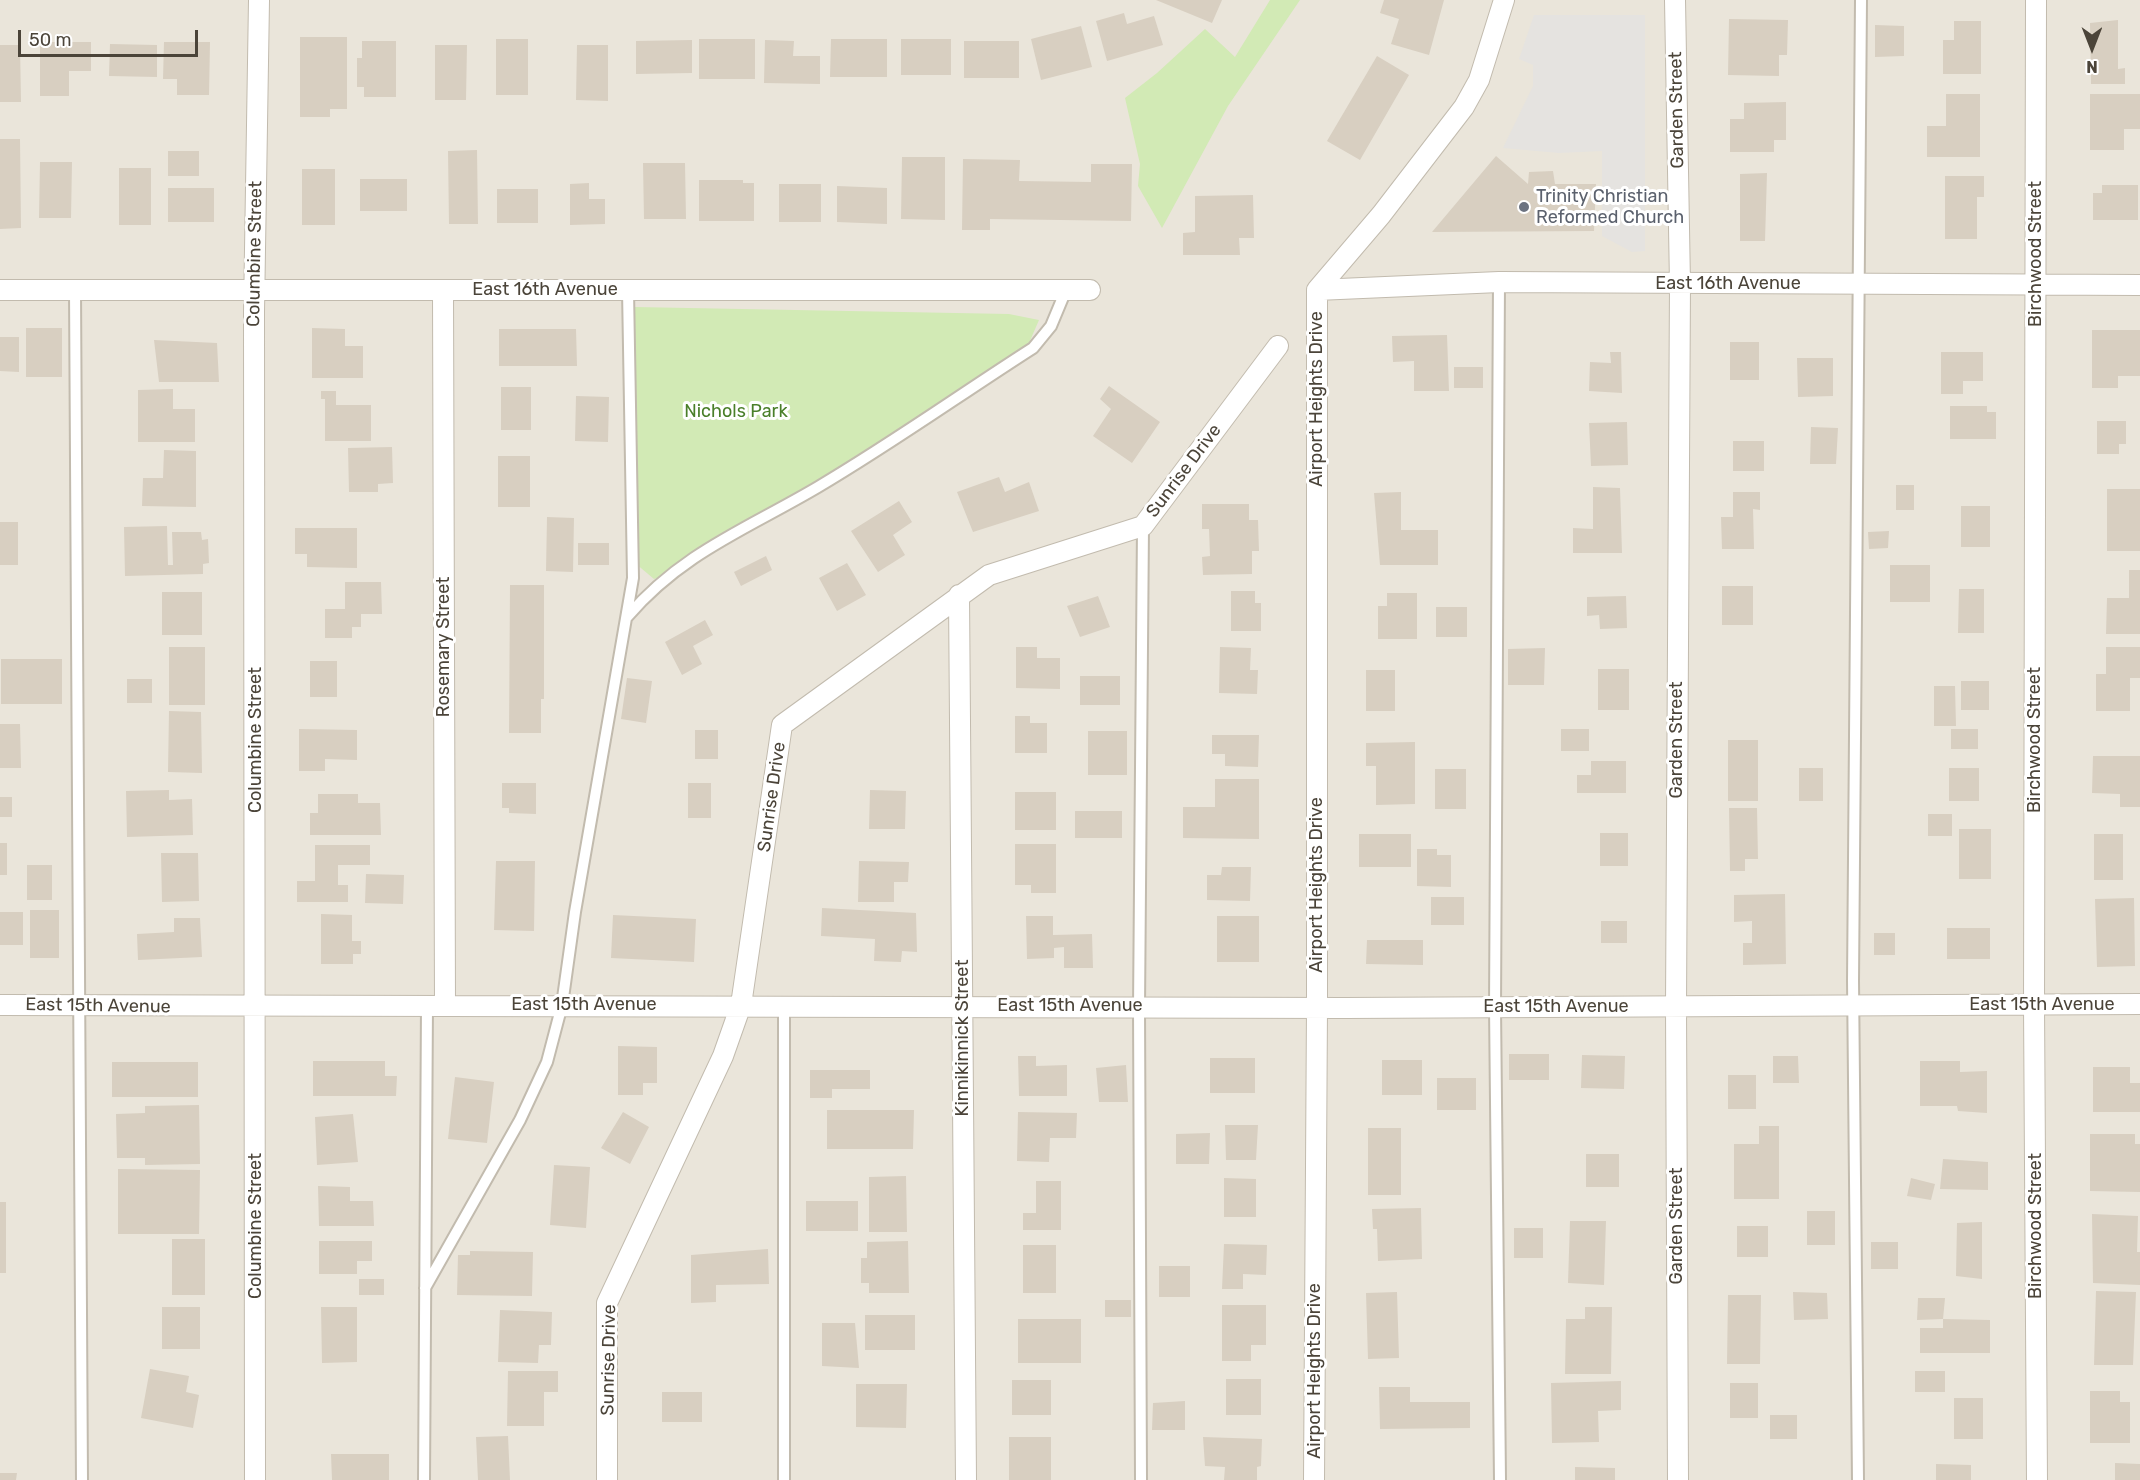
<!DOCTYPE html>
<style>
body{margin:0}
#map{position:relative;width:2140px;height:1480px;overflow:hidden;background:#f6f3ec;font-family:Rubik,sans-serif}
canvas{display:block}
.north{position:absolute;left:2062px;top:18px;width:60px;height:60px;-webkit-text-stroke:4px #fff;paint-order:stroke;rotate:180deg;font-size:16px;font-weight:700;line-height:24px;text-align:center;color:#4b4439}
.north::after{content:'';display:block;margin:auto;width:21px;height:27px;background:#4b4439;clip-path:polygon(50% 0,100% 100%,50% 72%,0 100%)}
.scale{position:absolute;left:18px;top:30px;width:180px;height:27px;box-sizing:border-box;border:3px solid #4b4439;border-top:0;padding-left:8px;font-size:18px;line-height:21px;white-space:nowrap;color:#4b4439;-webkit-text-stroke:4px #fff;paint-order:stroke}
</style>
<div id="map">
<canvas width="2140" height="1480"></canvas>
<div class="north">N</div>
<div class="scale">50 m</div>
</div>
<script>
const ctx = document.querySelector('canvas').getContext('2d');
ctx.lineJoin = 'round';
function fill(path, color) { ctx.fillStyle = color; ctx.fill(path, 'evenodd'); }
function stroke(path, color, width, dash) { ctx.strokeStyle = color; ctx.lineWidth = width; ctx.lineCap = dash ? 'butt' : 'round'; ctx.setLineDash(dash || []); ctx.stroke(path); }
function drawText(font, color, halo, rows, align = 'center') {
  ctx.font = font + ' Rubik,sans-serif'; ctx.lineWidth = 6; ctx.setLineDash([]); ctx.textBaseline = 'middle'; ctx.strokeStyle = halo; ctx.fillStyle = color; for (const [text, x, y, turn = 0] of rows) {
    ctx.save(); ctx.translate(x, y); ctx.rotate((+turn || 0) * Math.PI / 180); ctx.textAlign = isNaN(turn) ? turn : align; if (halo) ctx.strokeText(text, 0, 0); ctx.fillText(text, 0, 0); ctx.restore();
  }
}
fill(new Path2D(`
 M0 0H2140V1480H0Z`), '#eae5da');
fill(new Path2D(`
 M1270 0H1300L1228 106 1162 228 1138 186 1140 164 1125 98 1157 73 1205 29 1235 57Z
 M635 307 1009 314 1039 320 1026 350 684 569 654 579 635 563 632 399Z`), '#d2eab5');
fill(new Path2D(`
 M1534 15H1645V251L1632 252 1602 236V151L1559 153 1503 148 1533 86V65L1519 59Z`), '#e5e3e0');
fill(new Path2D(`
 M1156 0H1222L1212 23Z
 M1384 0H1444L1429 55 1391 44 1399 19 1380 13Z
 M1124 13 1127 24 1154 16 1163 45 1107 61 1096 21Z
 M1729 19 1788 20 1787 55H1779V76L1728 75Z
 M2118 20V69L2125 68V84H2091L2090 23Z
 M1954 21H1981V74H1943V40H1954Z
 M1875 25 1904 26V56L1875 57Z
 M1081 26 1092 67 1041 80 1031 39Z
 M300 37H347V109H330V117H300Z
 M496 39H528V95H496Z
 M699 39H755V79H699Z
 M831 39H887V77H830Z
 M901 39H951V75H901Z
 M692 40V73L636 74V41Z
 M765 40 794 41 793 56H820V84L764 83Z
 M362 41H396V97H364V87H357V58H362Z
 M964 41H1019V78H964Z
 M40 42H91V71H69V96H40Z
 M164 42H210L209 95H177V79H163Z
 M110 44 157 45V77L109 76Z
 M0 45H20L21 102H0Z
 M435 45H467L466 100H435Z
 M577 45H608V101L576 100Z
 M1377 56 1409 75 1360 160 1327 141Z
 M1946 94H1980V157H1927V126H1946Z
 M2090 94H2140V129H2124V150H2090Z
 M1786 102V140H1774V152H1730V119H1744V103Z
 M0 139H20L21 228 0 229Z
 M477 150 478 224H449L448 151Z
 M168 151H199V176H168Z
 M1496 156 1528 184 1529 172 1553 171 1555 184H1596L1594 231 1432 232Z
 M902 157H945V220L901 219Z
 M963 159 1020 160 1019 181 1091 182V164H1132L1131 221 990 219V230H962Z
 M40 162H72L71 218H39Z
 M643 163H685L686 219H644Z
 M119 168H151V225H119Z
 M302 169H335V225H302Z
 M1767 173 1765 241H1740V174Z
 M1945 176H1984V197H1977V239H1945Z
 M360 179H407V211H360Z
 M699 180H743V183H754V221H699Z
 M589 183V199H605V224L570 225V184Z
 M779 184H821V222H779Z
 M2102 185H2138V220H2093V193H2102Z
 M837 186 887 188V224L837 222Z
 M168 188H214V222H168Z
 M497 189H538V223H497Z
 M1253 195 1254 238H1239L1240 255H1183V233L1195 232V196Z
 M26 328H62V377H26Z
 M312 328 345 329V346H363V378H312Z
 M499 329H576L577 366H499Z
 M2092 330H2140V376H2118V388H2092Z
 M1447 335 1449 391H1414V361L1393 362 1392 336Z
 M0 337H19V372L0 371Z
 M154 340 217 343 219 382H159Z
 M1730 342H1759V380H1730Z
 M1610 352H1621L1622 393 1589 391 1590 362 1611 363Z
 M1941 352H1983V381H1963V394H1941Z
 M1797 358H1833V396L1798 397Z
 M1454 367H1483V388H1454Z
 M1109 386 1160 422 1132 463 1093 436 1111 409 1100 399Z
 M501 387H531V430H501Z
 M173 389V409H195V442H138V390Z
 M321 391H336V405H371V441H325V399H321Z
 M576 396 609 397 608 442 575 441Z
 M1950 406H1987V412H1996V439H1950Z
 M2097 421H2126V444H2119V454H2097Z
 M1627 422 1628 465 1591 466 1589 423Z
 M1811 427 1838 428 1836 464H1810Z
 M1733 441H1764V471H1733Z
 M392 447 393 483 378 484V492H349L348 448Z
 M164 450 196 451V507L142 506 143 478H163Z
 M498 456H530V507H498Z
 M999 477 1005 492 1029 482 1039 511 973 532 957 492Z
 M1896 485H1914V510H1896Z
 M1593 487 1620 488 1622 553H1573V528L1593 529Z
 M2107 489H2140V551H2107Z
 M1401 492V530H1438V565H1380L1374 493Z
 M1733 492H1760V510L1753 509 1754 549H1722L1721 517H1733Z
 M899 501 912 522 893 535 905 555 878 572 851 531Z
 M1202 504H1249V520H1258L1259 551H1252V574L1203 575 1202 557 1210 556 1209 529H1202Z
 M1961 506H1990V547H1961Z
 M547 517 574 518 573 572 546 571Z
 M0 522H18V565H0Z
 M167 526 168 565H173L172 532H201L202 540 208 539 209 563 203 564V574L125 576 124 527Z
 M295 528H357V568L307 567V554H295Z
 M1889 531 1888 548 1869 549 1868 532Z
 M578 543H609V565H578Z
 M766 556 772 570 741 586 734 572Z
 M847 563 866 595 837 611 819 578Z
 M1890 565H1930V602H1890Z
 M2129 570H2140V634H2106L2107 598H2129Z
 M345 582H381L382 614H361V627H352V638H325V609H345Z
 M510 585H544V699H541V733H509Z
 M1722 586H1753V625H1722Z
 M1959 589H1984V633H1958Z
 M1231 591H1255V603H1261V631H1231Z
 M162 592H202V635H162Z
 M1387 593H1417V639H1378V606H1387Z
 M1098 596 1110 627 1080 637 1067 606Z
 M1626 596 1627 628 1600 629 1599 615 1587 616V597Z
 M1436 607H1467V637H1436Z
 M705 620 713 635 693 646 702 664 682 675 665 642Z
 M169 647H205V705H169Z
 M1016 647H1037V658H1060V689L1016 688Z
 M1220 647 1251 648 1250 670H1258L1257 694 1219 693Z
 M2106 647H2140V678H2130V711H2096V674H2106Z
 M1545 648 1544 685H1508V649Z
 M1 659H62V704H1Z
 M310 661H337V697H310Z
 M1598 669H1629V710H1598Z
 M1366 670H1395V711H1366Z
 M1080 676H1120V705H1080Z
 M627 678 652 681 646 723 621 719Z
 M127 679H152V703H127Z
 M1961 681H1989V710H1961Z
 M1934 686H1955L1956 726H1934Z
 M169 711 201 712 202 773 168 772Z
 M1015 716H1030V723H1047V753H1015Z
 M0 724H20L21 768H0Z
 M299 729 357 730V760L325 759V771H299Z
 M1561 729H1589V751H1561Z
 M1951 729H1978V749H1951Z
 M695 730H718V759H695Z
 M1088 731H1127V775H1088Z
 M1212 735H1259L1258 767 1225 766V754H1212Z
 M1728 740H1758V801H1728Z
 M1415 742V804L1376 805V766H1366V743Z
 M2093 756H2140V807H2120V794L2092 793Z
 M1591 761H1626V793H1577V775H1591Z
 M1799 768H1823V801H1799Z
 M1949 768H1979V801H1949Z
 M1435 769H1466V809H1435Z
 M1215 779H1259V839L1183 838V807H1215Z
 M502 783H536V814L509 813V808H502Z
 M688 783H711V818H688Z
 M169 790V800L192 799 193 835 127 837 126 791Z
 M870 790 906 791 905 829H869Z
 M1015 792H1056V830H1015Z
 M318 794H358V803H380L381 835H310V813H318Z
 M0 797H12V817H0Z
 M1729 808H1757L1758 859H1745V871H1730Z
 M1075 811H1122V838H1075Z
 M1928 814H1952V836H1928Z
 M1959 829H1991V879H1959Z
 M1600 833H1628V866H1600Z
 M1359 834H1411V867H1359Z
 M2094 834H2123V880H2094Z
 M0 843H7V875H0Z
 M1015 844H1056V893H1031V885H1015Z
 M315 845H370V865H338V885H348V902H297V881H315Z
 M1417 849H1437V855H1451V887L1417 886Z
 M161 853H198L199 901 162 902Z
 M496 861H535L534 931 494 930Z
 M859 861 909 862 908 882H894V902H858Z
 M27 865H52V900H27Z
 M1222 867H1251L1250 901 1207 900V875H1221Z
 M366 874 404 875 403 904 365 903Z
 M1785 894 1786 964 1743 965V943H1752V921L1734 922V895Z
 M1431 897H1464V925H1431Z
 M2134 898 2135 966 2097 967 2095 899Z
 M822 908 916 913 917 952 902 951 901 962 874 961 875 939 821 936Z
 M30 910H59V958H30Z
 M0 912H23V945H0Z
 M321 914 352 915V941H361V954H353V964H321Z
 M613 915 696 919 694 962 611 958Z
 M1026 916H1053V935L1092 934 1093 968H1064V947L1054 948V958L1027 959Z
 M1217 916H1259V962H1217Z
 M174 918H200L202 957 138 960 137 934 174 932Z
 M1601 921H1627V943H1601Z
 M1947 928H1990V959H1947Z
 M1874 933H1895V955H1874Z
 M1367 940H1423V965L1366 964Z
 M618 1046 657 1047V1083H643V1095H618Z
 M1509 1054H1549V1080H1509Z
 M1582 1055 1625 1056 1624 1089 1581 1088Z
 M1018 1056H1036V1066L1067 1065V1096H1019Z
 M1773 1056H1798L1799 1083H1773Z
 M1210 1058H1255V1093H1210Z
 M1382 1060H1422V1095H1382Z
 M313 1061H385V1076H397L396 1096H313Z
 M1920 1061H1960V1072L1987 1071V1113L1958 1111 1957 1106H1920Z
 M112 1062H198V1097H112Z
 M1126 1065 1128 1102H1099L1096 1068Z
 M2093 1067H2130V1083H2140V1112H2093Z
 M810 1070H870V1089H832V1098H810Z
 M1728 1075H1756V1109H1728Z
 M455 1077 494 1082 487 1143 448 1139Z
 M1437 1078H1476V1110H1437Z
 M199 1105 200 1164 145 1165V1158H117L116 1114 145 1113V1106Z
 M827 1110H914L913 1149H827Z
 M623 1112 649 1127 630 1164 601 1148Z
 M1018 1112 1077 1113 1076 1138H1050L1049 1162 1017 1161Z
 M353 1114 358 1162 317 1165 315 1117Z
 M1225 1125H1258L1256 1160H1226Z
 M1759 1126H1779V1199H1734V1144H1759Z
 M1368 1128H1401V1195H1368Z
 M1210 1133 1209 1164H1176V1134Z
 M2090 1134H2135V1144H2140V1192L2090 1191Z
 M1586 1154H1619V1187H1586Z
 M1943 1159 1988 1162V1190L1940 1189Z
 M554 1165 590 1167 586 1228 550 1225Z
 M118 1169 200 1170 199 1234H118Z
 M906 1176 907 1232H869V1177Z
 M1224 1178 1256 1179V1217H1224Z
 M1911 1178 1935 1184 1931 1200 1907 1196Z
 M1036 1181H1061V1230H1023V1213H1036Z
 M318 1186 350 1187V1201H373L374 1226H319Z
 M806 1201H858V1231H806Z
 M0 1202H6V1273H0Z
 M1421 1208 1422 1259 1378 1261 1377 1229H1373L1372 1209Z
 M1807 1211H1835V1245H1807Z
 M2092 1214 2138 1216 2137 1252H2140V1285L2093 1283Z
 M1570 1221H1606L1604 1285 1568 1283Z
 M1982 1222V1279L1956 1276 1957 1223Z
 M1737 1226H1768V1257H1737Z
 M1514 1228H1543V1258H1514Z
 M172 1239H205V1295H172Z
 M319 1241H372V1261H357V1274H319Z
 M908 1241 909 1293H869V1283H861V1258H867V1242Z
 M1871 1242H1898V1269H1871Z
 M1224 1244 1267 1245 1266 1275 1243 1274V1289H1222Z
 M1023 1245H1056V1293H1023Z
 M768 1249 769 1284 716 1285V1302L691 1303V1255Z
 M470 1251 533 1252 532 1296 457 1295 458 1255H470Z
 M1159 1266H1190V1297H1159Z
 M359 1279H384V1295H359Z
 M2096 1291 2136 1292 2133 1365H2094Z
 M1397 1292 1399 1358 1368 1359 1366 1293Z
 M1793 1292 1827 1293 1828 1319 1794 1320Z
 M1728 1295H1761L1760 1364H1727Z
 M1918 1298H1945L1943 1319 1917 1320Z
 M1105 1300H1131V1317H1105Z
 M1222 1305H1266V1345H1251V1361H1222Z
 M162 1307H200V1349H162Z
 M321 1307H357V1362L322 1363Z
 M1585 1307H1612L1611 1374H1565L1566 1319H1585Z
 M500 1310 552 1312 551 1345H539L538 1363 498 1362Z
 M865 1315H915V1350H865Z
 M1018 1319H1081V1363H1018Z
 M1943 1319 1990 1320V1353H1920V1328H1943Z
 M822 1323H855L859 1368 822 1366Z
 M150 1369 189 1376 186 1392 199 1395 193 1428 141 1418Z
 M508 1371H558V1392H544V1426H507Z
 M1915 1371H1945V1392H1915Z
 M1226 1379H1261V1415H1226Z
 M1012 1380H1051V1415H1012Z
 M1621 1381V1410L1598 1411 1599 1442 1552 1443 1551 1383Z
 M1730 1383H1758V1418H1730Z
 M856 1384H907L906 1428 856 1427Z
 M1379 1387H1410V1402H1470V1428L1380 1429Z
 M2090 1391H2120V1402H2130V1443H2090Z
 M662 1392H702V1422H662Z
 M1954 1398H1983V1439H1954Z
 M1185 1401V1430H1152L1153 1403Z
 M1770 1415H1797V1439H1770Z
 M508 1436 510 1480H478L476 1437Z
 M1009 1437H1051V1480H1009Z
 M1203 1437 1262 1439 1261 1466 1257 1467V1480H1224L1225 1467 1205 1466Z
 M331 1454H389V1480H332Z
 M2115 1463 2140 1464V1480H2115Z
 M1936 1464 1971 1465V1480H1936Z
 M1575 1467 1615 1468V1480H1575Z
 M0 1473H17L16 1480H0Z`), '#d8cfc1');
const lane = new Path2D(`
 M1499 282 1495 1007 1500 1480
 M75 290 82 1480
 M627 617C683 552 747 529 818 487 891 444 961 394 1033 348L1051 326 1066 290
 M784 1005V1480
 M425 1288 520 1120 547 1062 562 1005 575 912 633 578 628 290
 M424 1480 427 1005
 M1141 1480 1139 1007 1143 526
 M1858 1480 1853 980 1861 0`);
const street = new Path2D(`
 M1675 0 1680 284 1676 1006 1678 1480
 M2036 0 2034 1005 2037 1480
 M0 290H1090
 M443 290 445 1005
 M1317 290 1499 282 2140 285
 M1317 290 1381 215 1464 107 1479 80 1504 0
 M959 595 966 1480
 M0 1005 1345 1008 2140 1004
 M255 1480 254 312 259 0
 M607 1480V1303L723 1056 741 1005 782 725 989 575 1143 526 1278 346
 M1314 1480 1317 1008V290`);
stroke(lane, '#c2bbae', 14);
stroke(street, '#c2bbae', 22);
stroke(lane, '#fff', 10);
stroke(street, '#fff', 20);
for (const [x, y, r, color] of [
 [1524,207,6,"#6b7280"]
]) { const dot = new Path2D(); dot.arc(x, y, r, 0, 2 * Math.PI); ctx.fillStyle = color; ctx.fill(dot); stroke(dot, '#fff', 2); }
drawText('18px', '#4b4439', '#fff', [
 ["Garden Street",1677,110,-91],
 ["Columbine Street",255,254,-89],
 ["Birchwood Street",2036,254,-90],
 ["East 16th Avenue",1728,284],
 ["East 16th Avenue",545,290],
 ["Airport Heights Drive",1317,399,-90],
 ["Sunrise Drive",1184,471,-53],
 ["Rosemary Street",444,647,-90],
 ["Columbine Street",256,740,-90],
 ["Garden Street",1677,740,-90],
 ["Birchwood Street",2035,740,-90],
 ["Sunrise Drive",772,797,-82],
 ["Airport Heights Drive",1317,885,-90],
 ["East 15th Avenue",584,1005],
 ["East 15th Avenue",2042,1005],
 ["East 15th Avenue",98,1006,1],
 ["East 15th Avenue",1070,1006],
 ["East 15th Avenue",1556,1007],
 ["Kinnikinnick Street",963,1038,-90],
 ["Columbine Street",256,1226,-90],
 ["Garden Street",1677,1226,-90],
 ["Birchwood Street",2036,1226,-90],
 ["Sunrise Drive",609,1360,-89],
 ["Airport Heights Drive",1315,1371,-90]
]);
drawText('18px', '#5b616d', '#fff', [
 ["Trinity Christian",1536,197],
 ["Reformed Church",1536,218]
], 'left');
drawText('18px', '#4a7f2a', '#fff', [
 ["Nichols Park",736,412]
]);
</script>
